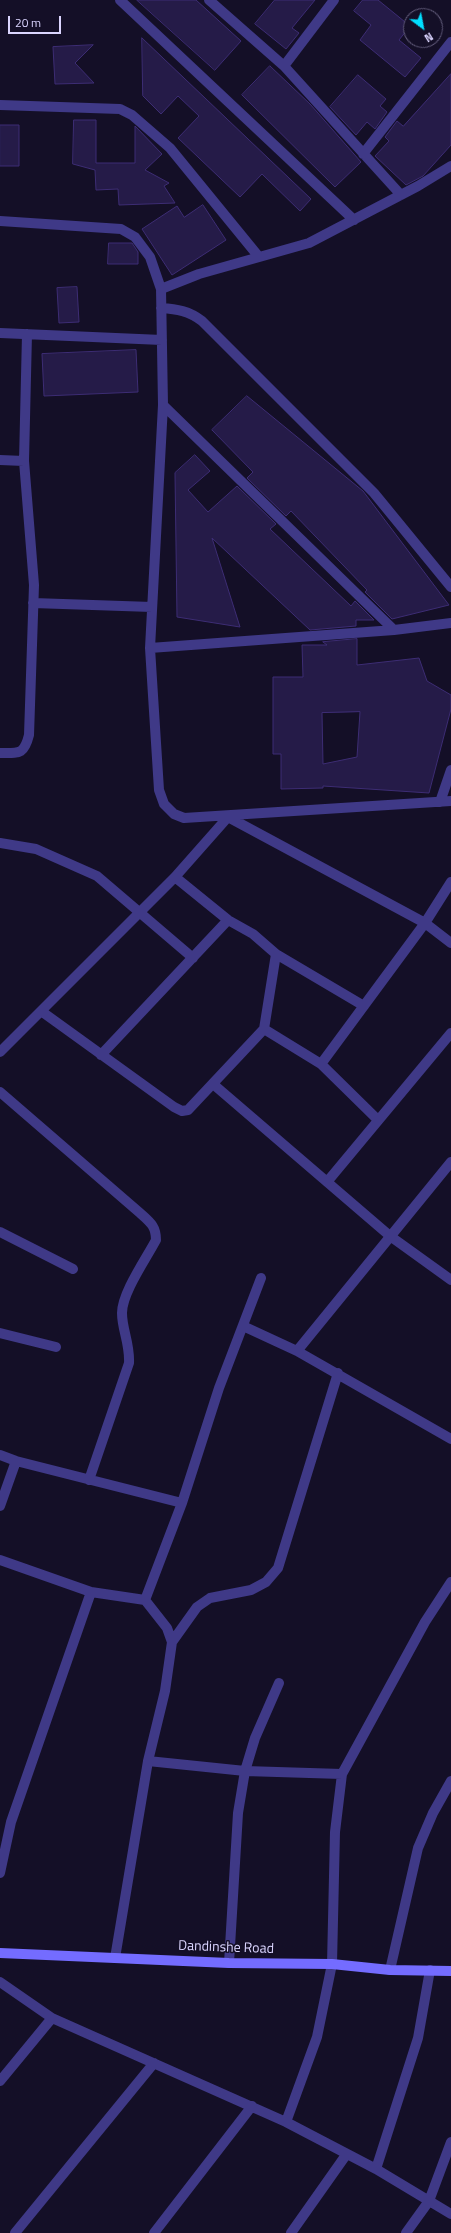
<!DOCTYPE html>
<style>
body{margin:0}
#map{position:relative;width:451px;height:2233px;overflow:hidden;background:#140f27;font-family:"Titillium Web",sans-serif}
canvas{display:block}
.north{position:absolute;left:403px;top:8px;width:40px;height:40px;box-sizing:border-box;background:#140f27;border:1px solid #645e7d;border-radius:50%;rotate:148deg;font-size:11px;font-weight:700;line-height:16px;text-align:center;color:#dbd5ff}
.north::after{content:'';display:block;margin:auto;width:14px;height:18px;background:#01deff;clip-path:polygon(50% 0,100% 100%,50% 72%,0 100%)}
.scale{position:absolute;left:8px;top:16px;width:53px;height:18px;box-sizing:border-box;border:2px solid #dbd5ff;border-top:0;padding-left:5px;font-size:12px;line-height:14px;white-space:nowrap;color:#dbd5ff;-webkit-text-stroke:3px #140f27;paint-order:stroke}
</style>
<div id="map">
<canvas width="451" height="2233"></canvas>
<div class="north">N</div>
<div class="scale">20 m</div>
</div>
<script>
const ctx = document.querySelector('canvas').getContext('2d');
ctx.lineJoin = 'round';
function fill(path, color) { ctx.fillStyle = color; ctx.fill(path, 'evenodd'); }
function stroke(path, color, width, dash) { ctx.strokeStyle = color; ctx.lineWidth = width; ctx.lineCap = dash ? 'butt' : 'round'; ctx.setLineDash(dash || []); ctx.stroke(path); }
function drawText(font, color, halo, rows, align = 'center') {
  ctx.font = font + ' "Titillium Web",sans-serif'; ctx.lineWidth = 3; ctx.setLineDash([]); ctx.textBaseline = 'middle'; ctx.strokeStyle = halo; ctx.fillStyle = color; for (const [text, x, y, turn = 0] of rows) {
    ctx.save(); ctx.translate(x, y); ctx.rotate((+turn || 0) * Math.PI / 180); ctx.textAlign = isNaN(turn) ? turn : align; if (halo) ctx.strokeText(text, 0, 0); ctx.fillText(text, 0, 0); ctx.restore();
  }
}
const building = new Path2D(`
 M137 0H196L241 41 215 70Z
 M275 0H315L292 28 299 33 286 49 255 24Z
 M363 0H378L410 26 399 40 421 58 405 77 360 40 371 25 354 11Z
 M142 38 311 199 300 211 262 174 240 197 178 138 199 116 178 96 161 114 143 96Z
 M93 45 75 63 94 83 55 84 53 47Z
 M270 66 310 104 361 162 335 187 242 95Z
 M451 74V145L423 176 406 185 375 156 389 141 385 137 397 121 403 126Z
 M358 75 386 99 380 106 387 112 375 129 367 122 356 135 330 107Z
 M74 120H96V163H135V126L162 154 145 170 169 183 164 186 175 203 119 205 118 189 96 190 95 170 73 164Z
 M0 125H19V166H0Z
 M203 205 226 240 172 275 142 229 177 206 184 217Z
 M109 243H132L138 252V264H108Z
 M77 287 79 322 59 323 57 288Z
 M136 350 138 392 44 396 42 354Z
 M247 396 363 491 449 605 392 619 365 592 367 590 291 511 286 516 247 478 253 472 212 430Z
 M195 455 210 471 188 490 208 512 237 486 276 524 270 529 351 606 355 601 374 620H356V626L310 630 212 538 240 627 177 617 175 473Z
 M357 639V665L419 658 427 681 451 695V709L429 793 323 786V788L281 789V754H273V677H303L302 645H327L323 642ZM360 712 357 757 323 764 322 713Z`);
fill(building, '#251b48');
stroke(building, '#3d2d74', 1);
stroke(new Path2D(`
 M120 0 354 220
 M209 0 284 66 401 195
 M284 66 334 0
 M0 105 120 109 132 115 170 148 259 257
 M363 154 451 42
 M0 221 121 229 135 237 150 257 161 289 163 405 150 648 394 630 451 623
 M161 289 199 274 309 243 418 186 451 166
 M161 308C177 309 189 311 202 321L374 493 451 587
 M0 333 162 340
 M163 405 394 630
 M0 460 24 461
 M33 603 152 607
 M150 648 159 790 164 804 174 814 184 818 451 801
 M0 753C19 753 24 755 29 735L34 585 24 461 27 334
 M440 802 451 770
 M0 843 36 849 97 876 193 958
 M175 877 228 920 253 934 276 954 364 1006
 M41 1011 174 1107 182 1111 188 1110 264 1029 276 954
 M264 1029 321 1064 425 923 451 882
 M0 1052 175 877 228 817 425 923 451 943
 M101 1055 228 920
 M321 1064 378 1120
 M213 1084 390 1236 451 1280
 M0 1092 140 1213C150 1222 156 1226 156 1240 146 1259 122 1293 122 1313 122 1330 130 1343 129 1363L89 1480
 M327 1182 451 1033
 M0 1232 73 1269
 M243 1326 297 1351 451 1162
 M0 1333 56 1347
 M297 1351 451 1439
 M0 1455 16 1461 182 1503
 M0 1506 16 1461
 M0 1560 91 1592
 M172 1642 197 1607 210 1598 251 1590 266 1582 278 1568 338 1373
 M148 1761 245 1771 342 1774
 M0 1873 11 1822 91 1592 145 1600 182 1503 219 1388 261 1278
 M115 1958 148 1761 165 1691 172 1642 167 1628 145 1600
 M229 1963 238 1813 245 1771 255 1738 279 1683
 M390 1970 418 1848 433 1813 451 1781
 M0 1982 52 2018 286 2122 376 2169 451 2214
 M0 2081 52 2018
 M286 2122 317 2037 332 1964 335 1832 342 1774 425 1622 451 1582
 M376 2169 418 2038 430 1970
 M15 2233 154 2063
 M154 2233 252 2106
 M291 2233 346 2155
 M406 2233 429 2201 451 2142`), '#3f3987', 10);
stroke(new Path2D(`
 M0 1953 229 1963 332 1964 390 1970 451 1971`), '#746cff', 10);
drawText('14px', '#dbd5ff', '#140f27', [
 ["Dandinshe Road",226,1948,2]
]);
</script>
